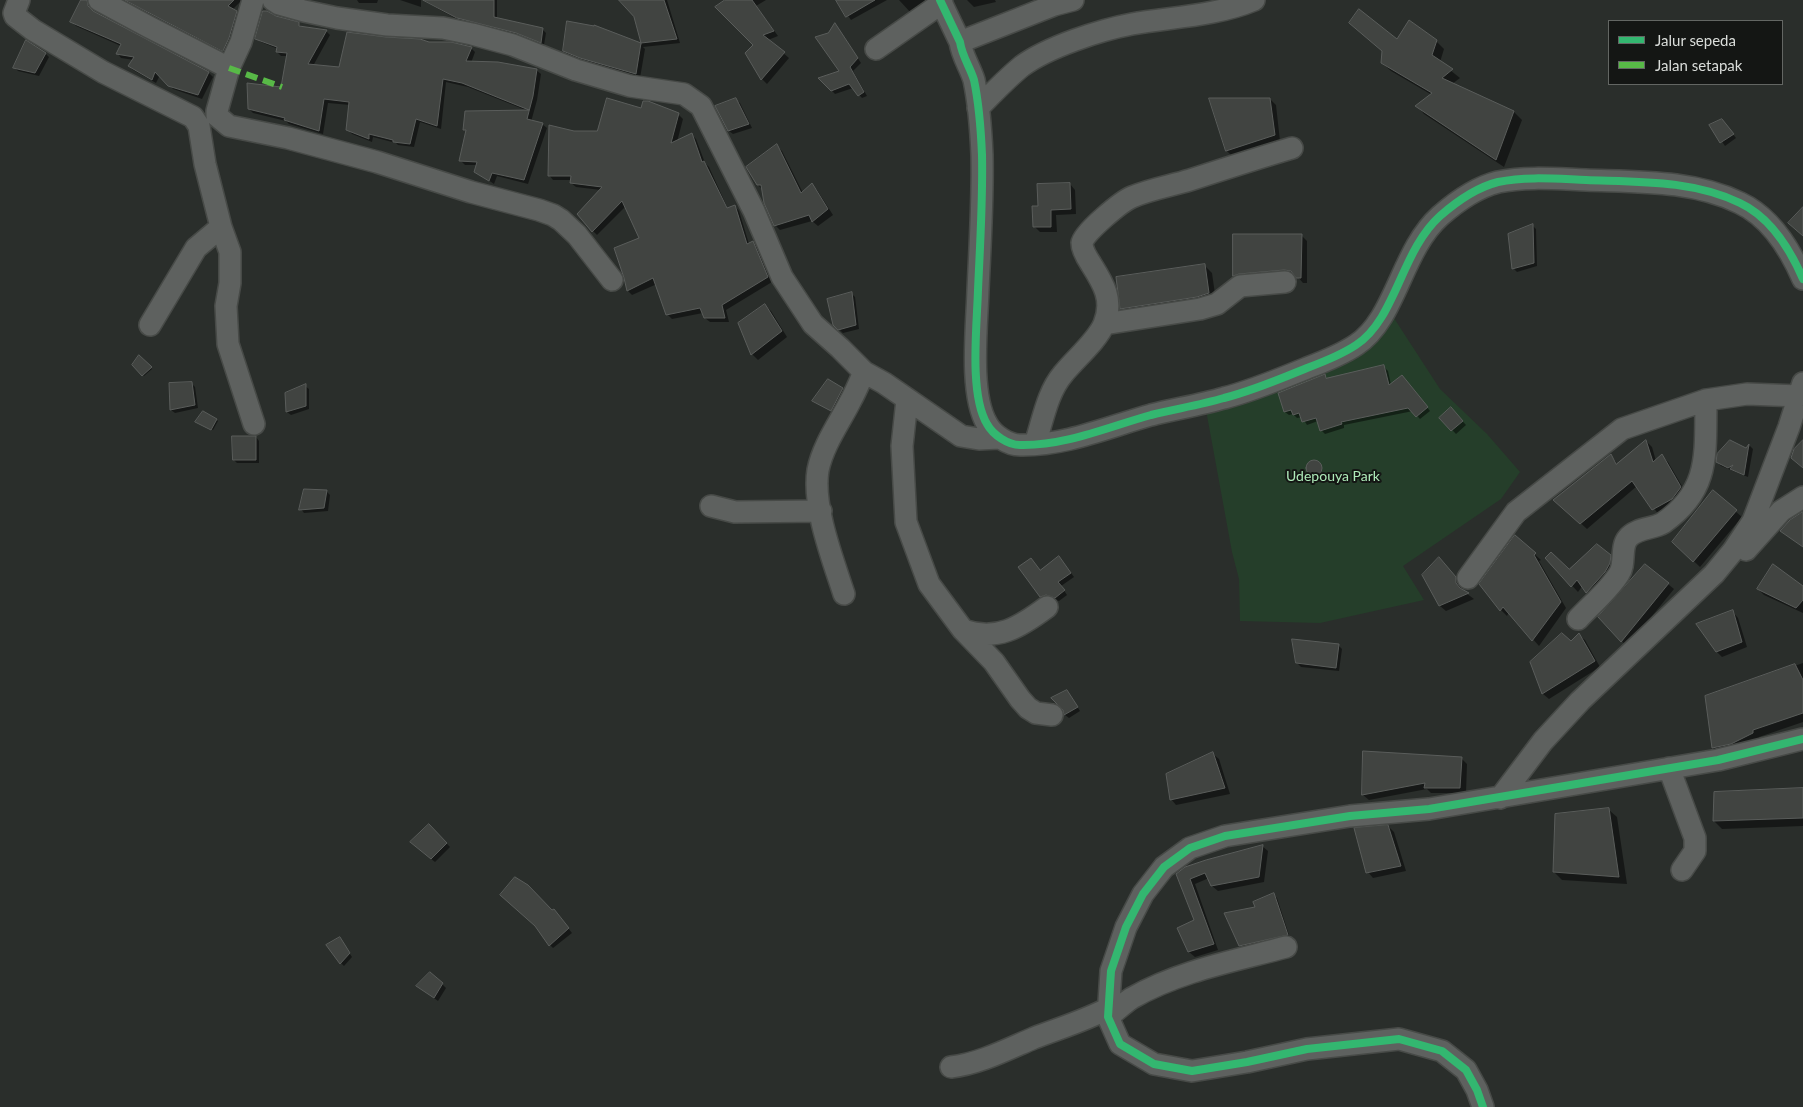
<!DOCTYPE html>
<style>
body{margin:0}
#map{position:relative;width:1803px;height:1107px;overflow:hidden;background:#2a2e2b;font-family:Lato,sans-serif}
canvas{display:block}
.legend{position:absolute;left:1608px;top:20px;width:175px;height:65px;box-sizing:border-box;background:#141614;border:1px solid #636663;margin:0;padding:6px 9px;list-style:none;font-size:15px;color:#daddda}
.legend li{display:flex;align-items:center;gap:10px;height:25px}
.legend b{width:25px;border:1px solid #636663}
</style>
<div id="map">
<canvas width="1803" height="1107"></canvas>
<ul class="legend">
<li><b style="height:6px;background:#33b770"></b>Jalur sepeda</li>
<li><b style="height:6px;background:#58b947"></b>Jalan setapak</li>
</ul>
</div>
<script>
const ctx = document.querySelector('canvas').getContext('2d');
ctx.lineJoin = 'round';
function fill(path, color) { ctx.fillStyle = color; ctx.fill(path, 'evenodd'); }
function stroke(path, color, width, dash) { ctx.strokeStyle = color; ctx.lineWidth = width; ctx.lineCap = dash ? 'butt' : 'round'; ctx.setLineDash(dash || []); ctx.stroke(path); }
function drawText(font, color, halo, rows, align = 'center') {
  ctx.font = font + ' Lato,sans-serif'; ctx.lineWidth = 4; ctx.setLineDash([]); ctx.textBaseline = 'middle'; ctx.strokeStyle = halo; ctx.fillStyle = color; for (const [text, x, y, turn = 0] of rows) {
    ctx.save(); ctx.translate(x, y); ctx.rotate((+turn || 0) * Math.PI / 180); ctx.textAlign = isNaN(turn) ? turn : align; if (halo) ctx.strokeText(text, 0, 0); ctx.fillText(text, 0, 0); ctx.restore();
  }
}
fill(new Path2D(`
 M1390 312 1440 389 1487 434 1520 472 1501 499 1403 566 1424 600 1320 623 1240 621 1239 579 1232 552 1206 410 1327 356Z`), '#253e2a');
fill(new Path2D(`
 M82 0H91L90 6 92 12 209 73 213 77 202 99 173 89 160 75 156 83 133 70 129 66 134 60 121 58 118 54 121 46 76 26 72 22Z
 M124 0H242L232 10 240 17 227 54Z
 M357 0H378L377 3H359Z
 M400 0H421V7Z
 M422 0H497V19L542 29 546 33 544 45 521 36 462 22Z
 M620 0H667L680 43 643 47 645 49 640 78 586 63 569 56 564 51 595 27 642 45 635 16Z
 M727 0H766L756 6 778 36 768 40 789 58 767 84 762 79 747 53 755 45Z
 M837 0H887L851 20Z
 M899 0H928L911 13Z
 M967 0H995L996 2 974 7Z
 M275 17 298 24 302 27 326 31 330 35 313 66 340 68 429 44 471 48 475 52 471 63 536 70 541 74 537 100 531 122 542 124 547 128 528 184 497 176 494 184 475 171 477 165H465L461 161 467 132 464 129 528 111 468 87 446 82 441 129 420 122 414 147 398 145 396 143 373 137 372 142 352 134 348 130 350 105 328 103 323 134 289 124 286 121 253 113 249 109 282 89 288 56H281L277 52 278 49 261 42 256 38Z
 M1350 23 1398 41H1436L1444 49 1440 62 1460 78 1452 84 1514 112 1522 120 1504 167 1424 114 1417 106 1432 95 1391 71 1382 63 1384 52Z
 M838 28 861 63 853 71 867 96 862 98 853 88 835 94 821 79 841 71 829 34Z
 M46 54 49 57 39 76 18 71 14 67Z
 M1211 99H1270L1276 105 1280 141 1233 157 1227 151Z
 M736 100 740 103 752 128 733 134 729 131 717 107Z
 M642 110 678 114 683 119 677 142 691 134 696 139 705 163 709 167 728 209 735 206 739 211 749 244 753 243 758 247 772 282 726 310 729 322H710L705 318 703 313 672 319 667 314 657 284 632 295 628 291 640 238 626 206 597 235 593 231 601 190 576 187 571 183 572 180H553L549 175 574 132H598Z
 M1725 124 1736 138 1725 146 1711 125Z
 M777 146 782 151 803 193 812 185 817 190 833 215 818 226 812 221 780 230 775 225 763 190 758 185Z
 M1070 184 1075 190 1076 214 1056 215 1057 232H1040L1034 226 1039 207Z
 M1533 226 1536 229 1537 266 1517 272 1513 268Z
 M1301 235 1307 241V283H1303L1297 276 1291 275 1239 281 1234 276Z
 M1204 265 1212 273 1216 301 1129 316 1122 308Z
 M852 294 855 297 859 329 843 333 838 328Z
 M765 306 771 311 787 337 758 360 752 354 739 324Z
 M140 356 152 369 144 376 133 365Z
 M1384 367 1388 371 1391 385 1405 380 1430 411 1420 419 1413 411 1344 425V428L1325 434 1321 430 1318 421 1307 425 1302 417 1297 418 1293 414 1289 415 1285 412 1280 394 1325 376 1327 379Z
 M191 383 195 387 198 408 175 413 171 410 170 385Z
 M305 386 309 389V409L291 415 287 412 286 394Z
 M843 389 846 392 835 413 814 401Z
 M1455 413 1466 425 1456 434 1441 418Z
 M217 420 218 421 213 430 198 423Z
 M256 437 259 441V463H237L234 460Z
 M1646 441 1652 447 1656 461 1662 456 1668 462 1686 493 1659 515 1637 486 1587 529 1561 505 1611 455 1618 465Z
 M1750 446 1753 449 1748 477 1721 466 1717 462 1747 449Z
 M1308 469a7 7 0 1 1 14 0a7 7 0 1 1-14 0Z
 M326 491 330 495 328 511 304 513 301 509Z
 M1713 492 1742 517 1700 567 1674 542Z
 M1515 537 1541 560 1539 561 1566 608 1539 646 1509 612 1507 616 1501 610 1481 584Z
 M1610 556 1616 562 1593 597 1583 585 1578 592 1547 559 1569 571Z
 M1062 561 1074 577 1061 586 1067 595 1059 601 1051 598 1045 600 1041 596 1040 572Z
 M1444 565 1461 584 1462 590 1474 599 1446 611 1440 606 1424 576Z
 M1645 565 1674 589 1627 647 1622 641Z
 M1803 587V613L1764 595 1758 589Z
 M1733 612 1738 618 1747 647 1722 657 1716 651Z
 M1579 635 1585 640 1600 667 1549 699 1543 694 1531 663 1571 643Z
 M1338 645 1342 649 1339 671 1301 667 1297 663Z
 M1803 663V722L1759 737 1760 741 1721 755 1713 748 1706 697Z
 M1067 691 1080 711 1069 718 1065 715 1064 709Z
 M1213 754 1219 759 1230 794 1176 805 1171 799Z
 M1461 758 1467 764 1466 793H1431L1427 789 1369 800 1363 795Z
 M1803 789V826L1722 829 1714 821Z
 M1609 810 1617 817 1627 884 1562 880 1554 872Z
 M429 825 450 847 435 862 415 846Z
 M1388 826 1394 832 1406 871 1373 878 1368 872Z
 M1262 846 1268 851 1264 882 1218 891 1212 886 1209 878 1195 884 1218 950 1195 957 1189 952 1178 928 1195 921 1185 869Z
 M1274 895 1277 898 1290 938 1244 949 1240 945 1256 908Z
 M552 912 557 914 572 933 553 948 550 945Z
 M340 939 352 957 344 966 341 963Z
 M442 984 446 988 438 1001 422 989Z`), '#0007');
const building = new Path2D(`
 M81 0H87L88 6 93 11 209 72 198 95 168 86 155 72 152 80 128 66 134 57 116 54 121 44 70 22Z
 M125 0H234L228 6 237 11 229 38 223 51Z
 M423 0H494V17L543 28 541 43 516 33 457 18Z
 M619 0H664L677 39 641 43 634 17Z
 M725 0H752L774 31 763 35 785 52 761 80 745 53 753 45 715 7Z
 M836 0H875L846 17Z
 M1359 9 1397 39 1409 20 1437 40 1432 55 1453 69 1442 78 1514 111 1496 160 1415 106 1432 93 1381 63 1382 51 1349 23Z
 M263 11H267L276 16 299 22V26L327 30 308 64 339 67 347 32 386 37 420 39 429 42H451L472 47 466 61 498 62 537 69 533 96 527 119 543 123 524 180 492 173 489 181 474 172 477 162 459 161 466 130H463L465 111 529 110 462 83 443 79 437 126 416 119 410 144 393 142V140L369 134V139L346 130 349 102 324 99 319 131 284 120 285 118 248 109 247 83 281 87 287 53 276 52 277 47 255 39Z
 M567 21 594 26V25L641 43 636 74 580 58 563 51Z
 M835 23 858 58 850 67 864 92 858 96 849 84 831 91 818 78 839 71 815 37 828 33Z
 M26 40 46 53 35 73 13 68Z
 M607 98 641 108 643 101H648L679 113 671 143 692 133 702 162 704 161 727 208 735 205 747 244 753 241 768 277 722 305 725 318H704L700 308 666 315 653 278 627 291 624 278 614 248 639 238 622 201 592 232 577 214 602 187 570 183 571 176H548L549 125 574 131H597Z
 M736 98 749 124 728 131 715 106Z
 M1209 98H1270L1275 135 1226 151Z
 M1722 119 1734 134 1720 143 1709 125Z
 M777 144 801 193 812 183 828 209 812 222 809 215 774 226 764 203 761 185H757L746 167Z
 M1070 183 1071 209 1051 210V227H1033L1032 206H1038L1037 184Z
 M1803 207V236L1788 223Z
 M1533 224 1534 263 1512 269 1508 234Z
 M1233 234H1302L1301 278H1296L1291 271 1284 270 1239 274 1233 276Z
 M1205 264 1209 293 1197 297 1120 309 1116 277Z
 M852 292 856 325 838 330 833 325 827 299Z
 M765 304 782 331 751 355 738 323Z
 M139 355 152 367 142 376 132 365Z
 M1384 365 1389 385 1402 375 1428 407 1416 417 1408 408 1341 422 1342 424 1320 431 1316 418 1302 422 1299 413 1293 415 1291 410 1284 412 1278 393 1325 374 1326 378Z
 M828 379 843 388 831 411 812 401Z
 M192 382 195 405 170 410 169 383Z
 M306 384V406L286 412 285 393Z
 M1451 407 1463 421 1451 431 1439 418Z
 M203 411 217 419 211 430 195 422Z
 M232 436H256V460H233Z
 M1646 440 1653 462 1662 454 1681 487 1672 499 1652 510 1632 481 1580 524 1553 500 1611 454 1616 464Z
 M1730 440 1746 448 1749 444 1744 475 1730 469 1733 465 1728 468 1716 462 1717 454Z
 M1803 440V468L1791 458 1794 449Z
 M1306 468a8 8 0 1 1 16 0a8 8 0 1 1-16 0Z
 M304 489 327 490 324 508 299 510Z
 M1713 490 1737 510 1693 562 1672 542Z
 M1803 512V547L1780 531 1790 520Z
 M1515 535 1536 553 1534 555 1561 602 1532 641 1503 607 1500 611 1479 584Z
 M1597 544 1611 555 1610 563 1605 572 1586 593 1577 580 1571 587 1545 558 1551 552 1569 569Z
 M1059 556 1071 573 1058 582 1065 590 1055 598 1046 595 1040 597 1018 567 1031 558 1040 570Z
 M1439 557 1456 577V583L1460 588 1469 593 1439 606 1422 575Z
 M1645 564 1669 583 1621 642 1598 617Z
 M1773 564 1803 586V600L1796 608 1757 589Z
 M1733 610 1742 642 1716 652 1696 624Z
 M1562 633 1571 641 1579 633 1595 661 1542 694 1530 662Z
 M1292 639 1339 644 1336 668 1296 663Z
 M1795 664 1803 680V713L1753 730V733L1731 744 1712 748 1705 696Z
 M1067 690 1078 707 1064 715 1063 710 1051 698Z
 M1363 751 1462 757 1460 788H1424L1425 783 1362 795Z
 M1213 752 1225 788 1170 800 1166 774Z
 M1803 788V818L1713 821 1714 792Z
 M1609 808 1619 877 1553 872 1555 814Z
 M429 824 447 843 431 859 410 842Z
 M1388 825 1401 866 1366 873 1354 828Z
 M1263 845 1259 877 1211 886 1205 873 1190 879 1214 944 1188 952 1177 928 1194 920 1176 874 1185 867 1206 860Z
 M515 877 528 885 552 910 554 909 569 928 549 946 535 926 500 895Z
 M1274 893 1288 935 1239 946 1224 913 1255 907 1253 902Z
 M340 937 350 953 340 964 326 945Z
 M430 972 443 983 434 998 416 986Z`);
fill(building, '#414441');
stroke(building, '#5a5d5b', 1);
const minor = new Path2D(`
 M19 0 14 13 15 16 33 30 103 72 193 117 199 126 205 164 221 227 230 252V283L226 306 228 344 254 424
 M99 0 149 27 229 68
 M253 0 241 42 229 68 217 111V116L229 126 288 138 377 162 471 192 539 210 553 215 561 220 577 235 612 280
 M273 0 279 4 304 11 337 18 387 25 443 28 472 34 513 45 576 70 630 86 684 94 701 106 754 211 782 277 813 324 840 348 864 372 884 383 961 436 979 439 999 438
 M940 0 960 42C962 56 970 67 974 80 979 104 981 131 982 155 983 200 980 245 978 290 977 325 969 394 987 424 993 435 1008 445 1020 445 1065 446 1108 427 1151 415 1175 409 1200 405 1224 398 1252 391 1280 379 1307 368 1323 362 1341 355 1356 345 1396 319 1401 251 1440 216 1456 202 1478 187 1498 182 1527 176 1558 179 1586 180 1638 182 1693 180 1740 203 1770 217 1790 249 1803 279
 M960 42 1054 5 1073 0
 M876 49 942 3
 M978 108C992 94 1006 79 1022 66 1048 47 1100 30 1132 24 1172 17 1216 16 1254 0
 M1104 324 1200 309 1217 304 1240 286 1285 282
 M150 325 196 248 221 227
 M907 400 902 446 906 522 929 584 963 630C997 642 1020 627 1047 607
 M1035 444C1043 420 1047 393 1063 374 1075 359 1097 341 1104 324 1114 300 1103 283 1091 264 1087 258 1082 250 1082 243 1083 233 1122 201 1132 197 1151 189 1170 186 1190 180 1224 169 1258 158 1292 148
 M711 506 735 512 821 511
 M1746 550 1781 511 1803 497
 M1468 578 1516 512 1622 429 1706 400 1747 394 1799 396
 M844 594C833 560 812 506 818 470 823 445 840 422 851 400 856 391 860 381 864 372
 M1578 619C1591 605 1609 590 1619 574 1626 564 1620 547 1628 538 1636 528 1653 529 1663 523 1711 490 1705 453 1706 400
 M963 630 994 662 1020 699 1028 708 1036 713 1052 715
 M1669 768 1695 838V851L1682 870
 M1500 798 1543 741 1580 701 1714 574 1733 551 1753 521 1789 427 1803 383
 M1108 1017C1116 1011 1124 1003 1132 998 1179 971 1234 961 1286 947
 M951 1067C979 1064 1008 1049 1034 1038 1060 1028 1084 1021 1109 1008
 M1483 1107 1477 1090 1466 1070 1442 1051 1399 1039 1307 1049 1247 1062 1192 1071 1154 1064 1120 1044 1108 1017 1111 971 1126 927 1143 894 1164 867 1190 848 1225 836 1350 816 1429 809 1718 760 1803 739`);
stroke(minor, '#474a47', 24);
stroke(minor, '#5e615f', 21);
stroke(new Path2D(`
 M229 68 282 87`), '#58b947', 6, [12, 6]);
stroke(new Path2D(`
 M940 0 960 42C962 56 970 67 974 80 979 104 981 131 982 155 983 200 980 245 978 290 977 325 969 394 987 424 993 435 1008 445 1020 445 1065 446 1108 427 1151 415 1175 409 1200 405 1224 398 1252 391 1280 379 1307 368 1323 362 1341 355 1356 345 1396 319 1401 251 1440 216 1456 202 1478 187 1498 182 1527 176 1558 179 1586 180 1638 182 1693 180 1740 203 1770 217 1790 249 1803 279
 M1483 1107 1477 1090 1466 1070 1442 1051 1399 1039 1307 1049 1247 1062 1192 1071 1154 1064 1120 1044 1108 1017 1111 971 1126 927 1143 894 1164 867 1190 848 1225 836 1350 816 1429 809 1718 760 1803 739`), '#33b770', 8);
drawText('14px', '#aeeab9', '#141614', [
 ["Udepouya Park",1333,476]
]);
</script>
